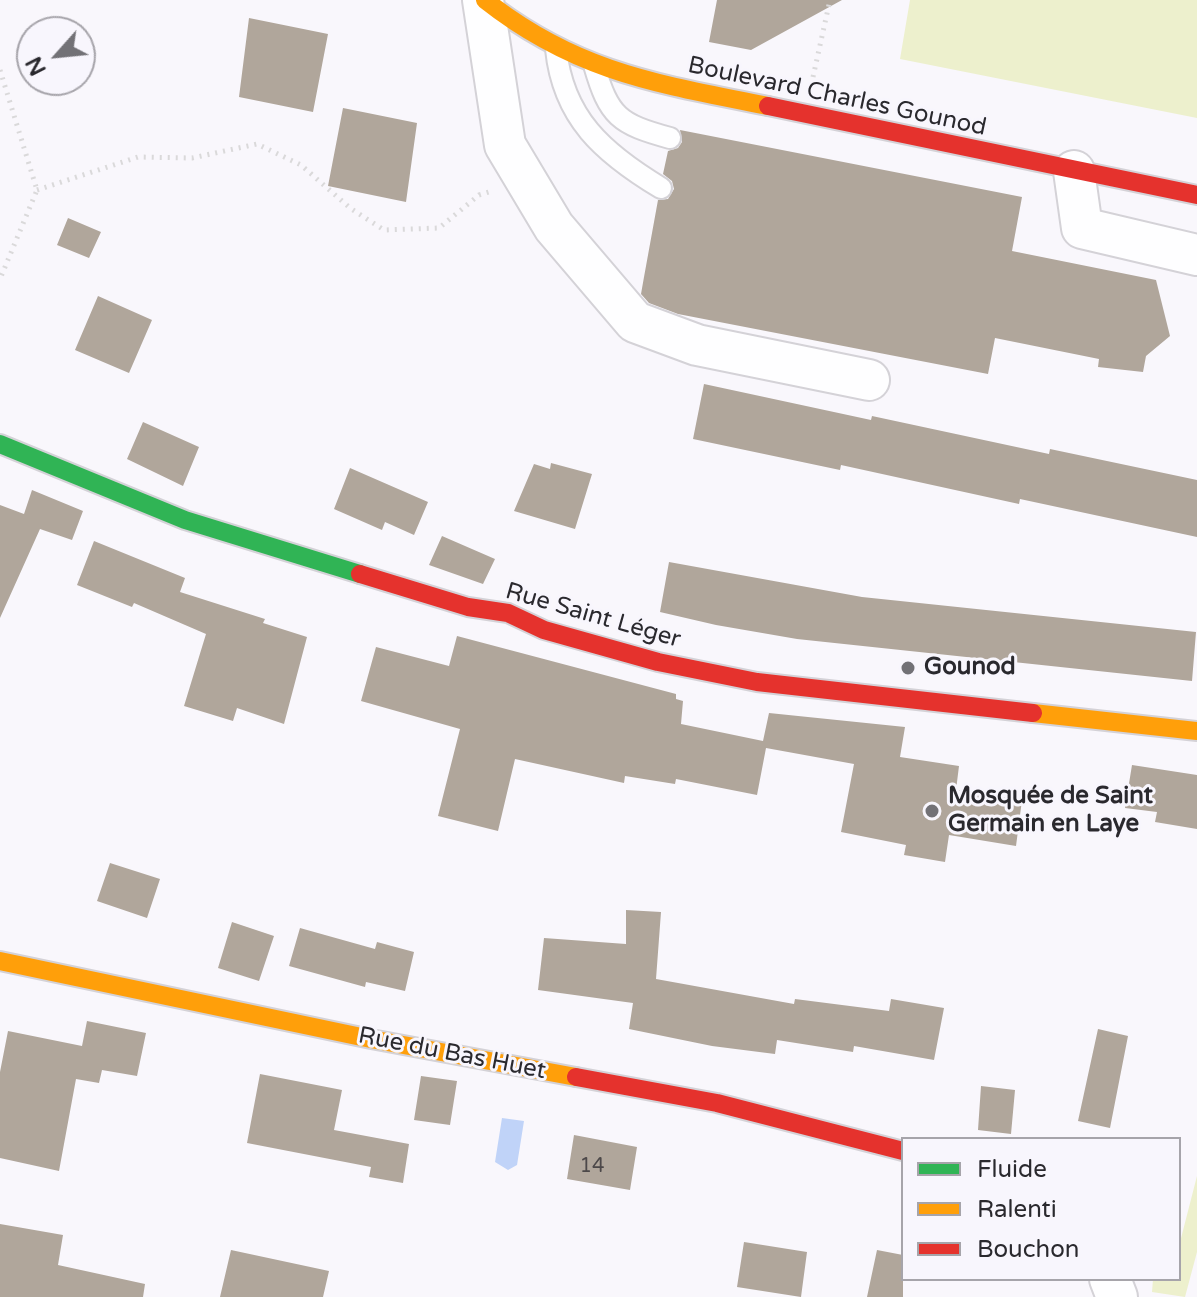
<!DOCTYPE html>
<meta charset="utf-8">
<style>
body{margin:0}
#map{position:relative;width:1197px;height:1297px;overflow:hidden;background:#f9f7fc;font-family:"Varela Round",sans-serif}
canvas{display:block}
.legend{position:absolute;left:901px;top:1137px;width:280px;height:144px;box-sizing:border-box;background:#f8f6fd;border:2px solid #a6a4aa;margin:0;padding:10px 14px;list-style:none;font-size:24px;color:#2a292e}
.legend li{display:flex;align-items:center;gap:16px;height:40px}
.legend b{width:40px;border:2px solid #a6a4aa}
.north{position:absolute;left:16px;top:16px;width:80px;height:80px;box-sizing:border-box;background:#f8f6fd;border:2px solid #a6a4aa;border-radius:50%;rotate:243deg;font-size:22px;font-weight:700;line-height:32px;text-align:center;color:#2a292e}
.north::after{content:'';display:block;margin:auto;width:28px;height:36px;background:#727176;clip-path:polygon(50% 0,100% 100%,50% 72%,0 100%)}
</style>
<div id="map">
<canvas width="1197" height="1297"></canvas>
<ul class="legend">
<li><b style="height:10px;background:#30b455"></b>Fluide</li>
<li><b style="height:10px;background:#ff9f0a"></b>Ralenti</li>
<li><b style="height:10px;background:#e5322d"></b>Bouchon</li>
</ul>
<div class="north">N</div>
</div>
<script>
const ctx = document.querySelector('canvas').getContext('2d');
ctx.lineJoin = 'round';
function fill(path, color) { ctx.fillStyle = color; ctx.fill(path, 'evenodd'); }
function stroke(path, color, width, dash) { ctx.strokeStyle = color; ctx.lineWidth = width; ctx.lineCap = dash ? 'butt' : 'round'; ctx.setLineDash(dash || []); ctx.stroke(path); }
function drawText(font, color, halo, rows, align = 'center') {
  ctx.font = font + ' "Varela Round",sans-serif'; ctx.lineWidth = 6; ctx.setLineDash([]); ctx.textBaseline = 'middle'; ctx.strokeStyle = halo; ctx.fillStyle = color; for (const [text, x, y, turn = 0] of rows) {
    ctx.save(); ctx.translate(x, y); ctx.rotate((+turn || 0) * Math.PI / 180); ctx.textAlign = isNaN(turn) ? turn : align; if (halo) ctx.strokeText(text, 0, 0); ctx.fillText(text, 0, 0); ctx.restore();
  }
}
fill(new Path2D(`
 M910 0H1197V118L900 59Z
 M1197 1176V1252L1185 1297 1152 1292 1153 1279H1179V1246Z`), '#edf0cd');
fill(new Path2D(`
 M502 1118 524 1121 517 1165 508 1170 495 1162Z`), '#c0d3f8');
fill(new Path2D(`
 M717 0H842L751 50 709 42Z
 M249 18 328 34 313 112 239 97Z
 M343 108 417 123 406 202 328 186Z
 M680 130 1022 197 1012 251 1156 280 1170 336 1146 356 1143 372 1098 367 1099 359 995 338 988 374 678 314 649 303 641 294 644 277 658 200 668 199 674 189 672 181 663 174 668 151 678 148 682 142Z
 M68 218 101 232 89 258 57 245Z
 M98 296 152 320 129 373 75 350Z
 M704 384 871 420 872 416 1049 454 1050 449 1197 480V537L1020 499 1019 504 841 465 840 470 693 439Z
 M143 422 199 447 183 486 127 459Z
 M551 463 592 474 575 529 514 511 534 464 550 469Z
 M350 468 428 502 414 535 385 522 382 530 334 509Z
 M32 490 83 511 72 540 40 529 0 618V505L24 514Z
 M442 536 495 559 483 584 429 565Z
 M94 541 185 578 180 592 265 619 263 623 307 637 284 724 237 708 233 721 184 706 206 634 134 603 132 607 77 585Z
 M669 562 862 597 1196 632 1192 681 797 639 716 625 660 612Z
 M457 636 676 694V699L683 701 681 724 763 741 769 713 905 727 900 757 959 766 956 790 1022 800 1016 846 949 835 945 862 904 855 906 845 841 832 854 764 766 748 757 795 676 779 675 784 625 776 624 783 515 759 498 831 438 816 460 729 361 701 376 647 449 666Z
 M1132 765 1197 775V829L1155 822 1157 812 1125 808Z
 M110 863 160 879 147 918 97 901Z
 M626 910 661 912 656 979 794 1004 795 999 889 1011 891 999 944 1008 934 1060 854 1046 853 1052 777 1040 775 1054 712 1046 629 1029 633 1003 538 990 544 938 626 944Z
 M232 922 274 936 259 981 218 968Z
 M300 928 375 949 377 942 414 952 405 991 366 982 365 987 289 966Z
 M87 1021 146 1033 137 1076 102 1070 99 1083 76 1079 59 1171 0 1158V1072L8 1031 82 1046Z
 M1098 1029 1128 1036 1110 1128 1078 1121Z
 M260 1074 342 1090 334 1130 409 1144 403 1183 369 1177 371 1167 247 1143Z
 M421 1076 457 1081 450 1125 414 1120Z
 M981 1086 1015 1090 1011 1134 978 1130Z
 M574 1135 637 1147 630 1190 567 1179Z
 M0 1224 63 1235 58 1265 145 1284 143 1297H0Z
 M744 1242 807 1252 801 1297 737 1287Z
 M231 1250 329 1271 323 1297H220Z
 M877 1250 903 1255V1297H867Z`), '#b0a69b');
const lane = new Path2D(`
 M556 49C563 118 603 153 661 188
 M594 65C609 117 619 124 670 138`);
const street = new Path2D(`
 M483 0 505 145 554 227 635 322 697 345 869 380
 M1074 171 1082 228 1197 255
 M1110 1279 1117 1297`);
const fast = new Path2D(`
 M0 444 185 520 360 574`);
const slow = new Path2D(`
 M485 0C576 72 658 84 768 106
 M1033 713 1197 731
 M0 961 371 1039 576 1077`);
const jam = new Path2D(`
 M768 106 1197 195
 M360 574 468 607 508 613 544 630 658 662 757 682 1033 713
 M576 1077 717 1103 903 1151`);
stroke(lane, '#d4d2d7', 24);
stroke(street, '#d4d2d7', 44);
stroke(fast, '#d4d2d7', 22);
stroke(slow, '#d4d2d7', 22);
stroke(jam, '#d4d2d7', 22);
stroke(new Path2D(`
 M0 70 37 190 0 279
 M813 77 830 0
 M37 190 138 157 192 158 257 144 301 165 350 208 384 230 439 228 479 195 489 192`), '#dad9da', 5, [2, 6]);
stroke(lane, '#fefeff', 20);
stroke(street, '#fefeff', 40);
stroke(fast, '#30b455', 18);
stroke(slow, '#ff9f0a', 18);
stroke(jam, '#e5322d', 18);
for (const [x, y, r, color] of [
 [908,668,8,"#727176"],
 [932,811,8,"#727176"]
]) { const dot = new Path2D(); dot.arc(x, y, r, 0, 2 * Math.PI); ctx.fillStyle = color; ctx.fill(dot); stroke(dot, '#f8f6fd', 3); }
drawText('20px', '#4c4849', null, [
 ["14",592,1167]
]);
drawText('24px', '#2a292e', '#f8f6fd', [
 ["Boulevard Charles Gounod",837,97,12],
 ["Rue Saint Léger",593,616,16],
 ["Rue du Bas Huet",452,1054,11]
]);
drawText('bold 24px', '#2a292e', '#f8f6fd', [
 ["Gounod",924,668],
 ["Mosquée de Saint",948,797],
 ["Germain en Laye",948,825]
], 'left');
</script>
